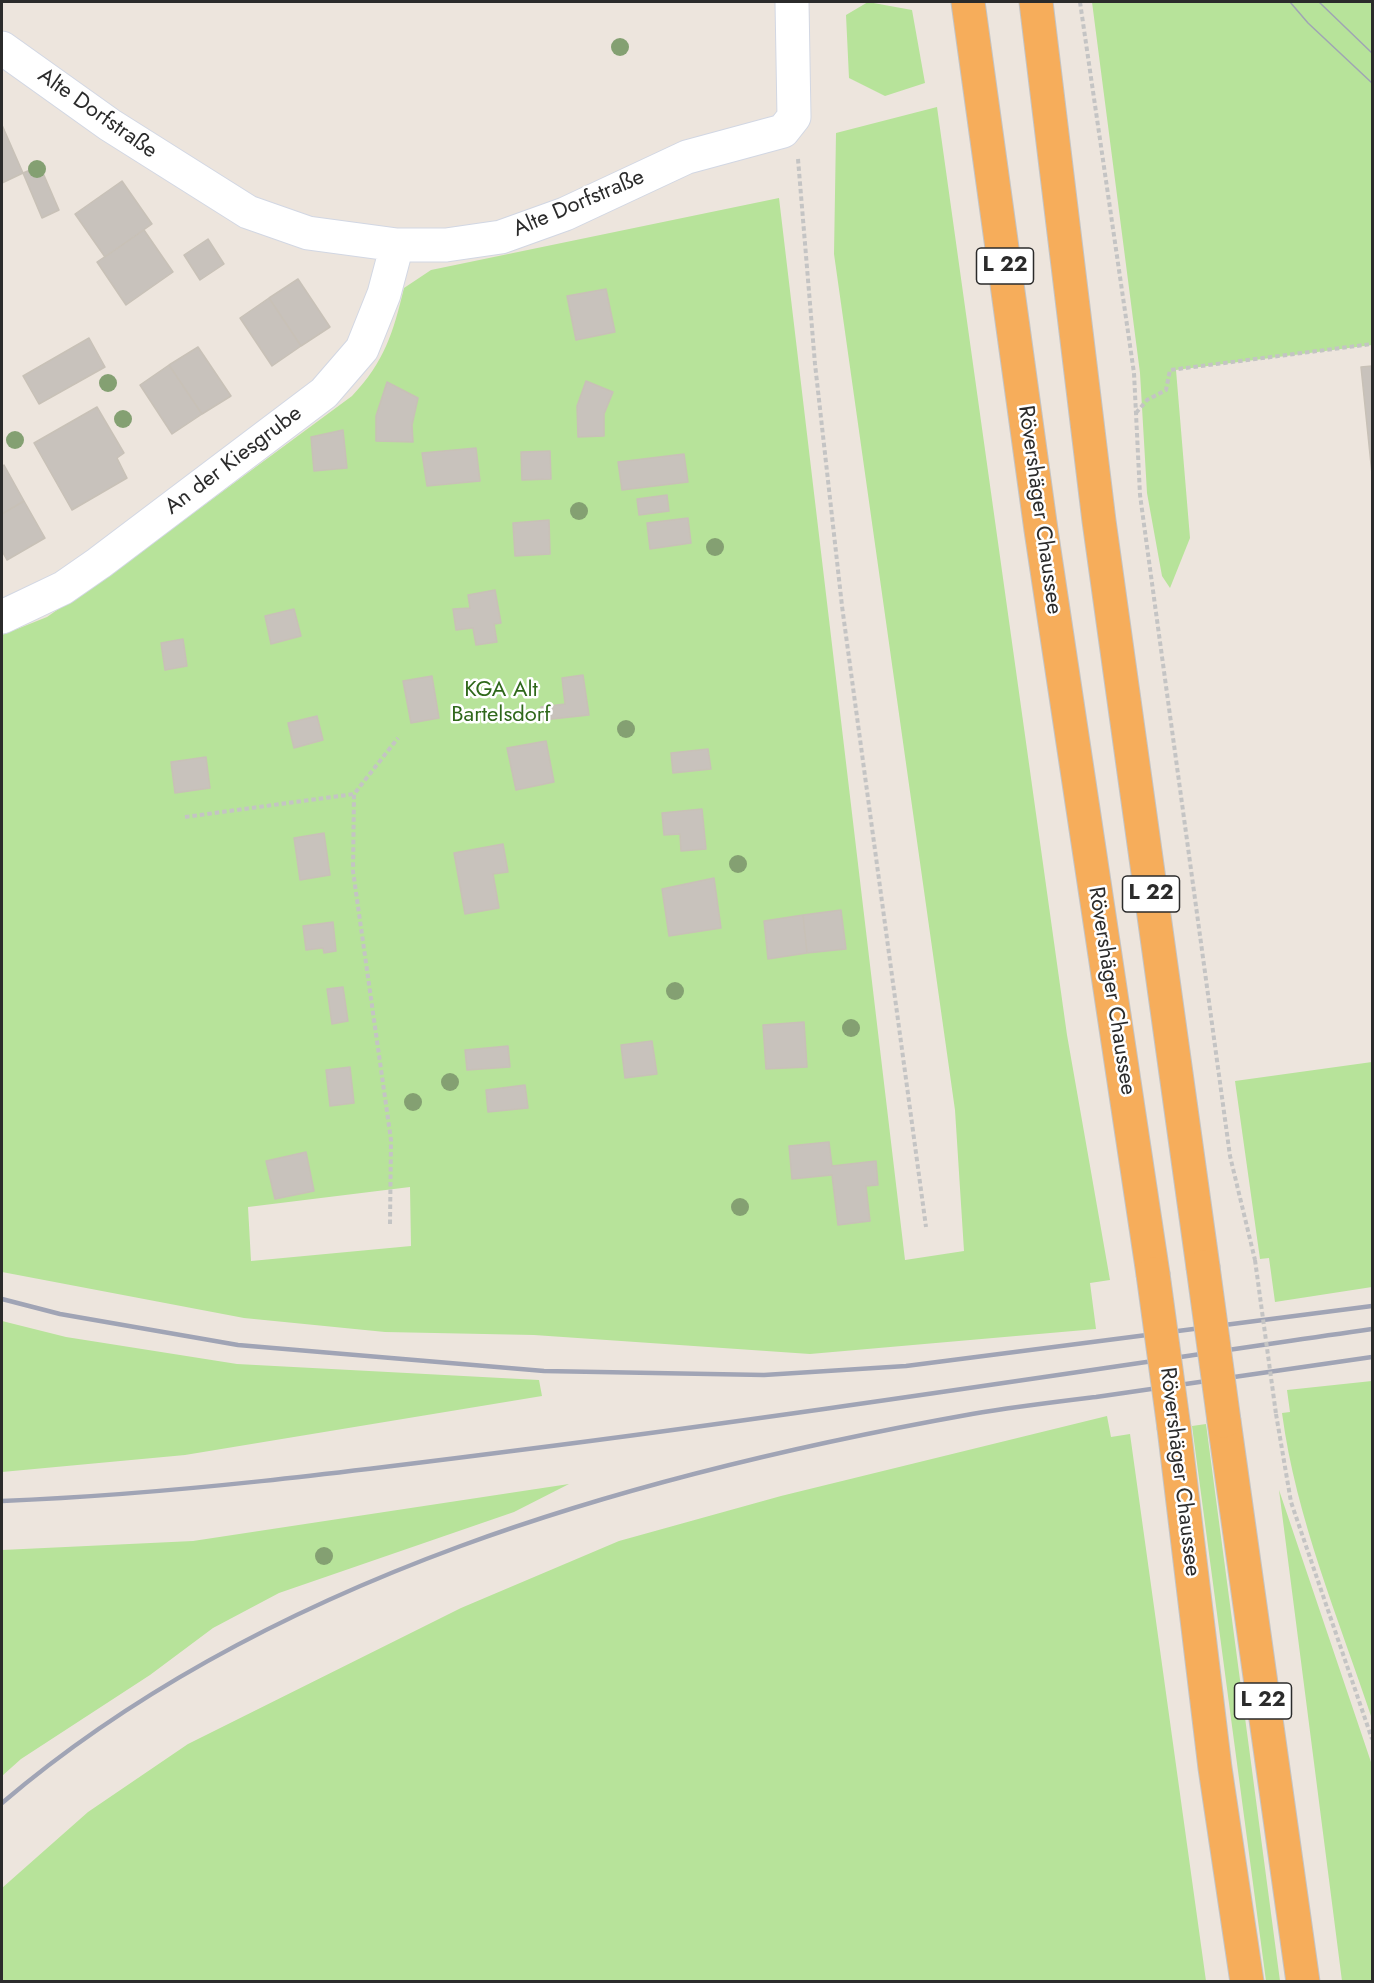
<!DOCTYPE html>
<meta charset="utf-8">
<style>
body{margin:0}
#map{position:relative;width:1374px;height:1983px;overflow:hidden;background:#ede5dd;font-family:Jost,sans-serif}
canvas{display:block}
.frame{position:absolute;inset:0;border:3px solid #2b2b2b;pointer-events:none}
</style>
<div id="map">
<canvas width="1374" height="1983"></canvas>
<div class="frame"></div>
</div>
<script>
const ctx = document.querySelector('canvas').getContext('2d');
ctx.lineJoin = 'round';
function fill(path, color) { ctx.fillStyle = color; ctx.fill(path, 'evenodd'); }
function stroke(path, color, width, dash) { ctx.strokeStyle = color; ctx.lineWidth = width; ctx.lineCap = dash ? 'butt' : 'round'; ctx.setLineDash(dash || []); ctx.stroke(path); }
function drawText(font, color, halo, rows, align = 'center') {
  ctx.font = font + ' Jost,sans-serif'; ctx.lineWidth = 5; ctx.setLineDash([]); ctx.textBaseline = 'middle'; ctx.strokeStyle = halo; ctx.fillStyle = color; for (const [text, x, y, turn = 0] of rows) {
    ctx.save(); ctx.translate(x, y); ctx.rotate((+turn || 0) * Math.PI / 180); ctx.textAlign = isNaN(turn) ? turn : align; if (halo) ctx.strokeText(text, 0, 0); ctx.fillText(text, 0, 0); ctx.restore();
  }
}
fill(new Path2D(`
 M868 2 912 10 925 83 885 96 849 78 846 15Z
 M1092 2H1372V345L1176 370 1190 538 1170 588 1162 576 1147 493 1140 373Z
 M937 107 1067 1035 1110 1280 1090 1283 1096 1329 810 1354 534 1335 385 1332 244 1318 2 1272V635L47 617 142 551 352 396C385 361 393 333 404 288L431 270 779 198 905 1260 964 1251 955 1110 834 254 836 133ZM410 1187 411 1246 251 1261 248 1207Z
 M1372 1062V1287L1275 1302 1269 1258 1260 1259 1235 1081Z
 M2 1321 66 1337 237 1364 539 1380 542 1396 185 1455 2 1472Z
 M1372 1381V1719C1339 1619 1296 1519 1282 1413L1290 1412 1287 1390Z
 M1107 1416 1111 1437 1130 1434 1206 1981H2V1888L88 1812 188 1744 461 1608 619 1541 781 1496Z
 M1206 1424 1280 1981H1266L1192 1426Z
 M569 1484 514 1512 279 1593 213 1628 150 1675 21 1759 2 1776V1550L193 1541Z
 M1279 1490 1372 1765V1981H1342Z`), '#b7e39a');
const building = new Path2D(`
 M2 125 23 173 2 183Z
 M40 166 59 210 42 218 23 173Z
 M122 181 152 224 105 257 75 214Z
 M144 230 173 272 126 305 97 262Z
 M208 239 224 264 200 280 184 255Z
 M298 279 330 327 301 346 269 298Z
 M606 289 615 332 576 340 567 296Z
 M269 298 301 346 272 366 240 318Z
 M89 338 105 367 39 404 23 376Z
 M198 347 231 396 202 414 169 365Z
 M169 365 202 414 172 434 140 385Z
 M1372 366V474L1361 367Z
 M586 381 613 392 604 414V436L578 437 577 406Z
 M387 382 418 398 412 425 413 442 376 441V416Z
 M97 407 124 453 117 458 127 478 72 510 34 443Z
 M343 430 347 468 314 471 311 437Z
 M476 448 480 481 427 486 422 453Z
 M550 451 551 479 522 480 521 452Z
 M684 454 688 482 622 490 618 462Z
 M4 465 24 501 2 514V467Z
 M667 495 669 511 639 515 637 499Z
 M24 501 45 538 7 560 2 551V514Z
 M688 518 691 543 650 549 647 523Z
 M549 520 550 554 515 556 513 523Z
 M495 590 501 623 494 624 497 642 476 645 473 628 456 630 453 609 470 608 468 595Z
 M294 609 301 636 271 644 265 616Z
 M183 639 187 666 165 670 161 643Z
 M583 675 589 715 543 720 541 707 565 704 562 678Z
 M432 676 439 718 411 723 403 681Z
 M317 716 323 740 294 748 288 723Z
 M546 741 554 782 516 790 507 748Z
 M708 749 711 769 673 773 671 753Z
 M206 757 210 788 175 793 171 762Z
 M702 809 706 849 681 851 680 834 664 835 662 813Z
 M324 833 330 875 300 880 294 838Z
 M503 844 508 872 493 874 499 908 465 914 454 853Z
 M714 878 721 928 669 936 662 889Z
 M841 910 846 949 807 953 803 915Z
 M803 915 807 953 768 959 764 921Z
 M333 922 336 951 324 953 323 948 306 950 303 926Z
 M343 987 348 1021 332 1024 327 989Z
 M804 1022 807 1067 766 1069 763 1025Z
 M652 1041 657 1074 625 1078 621 1045Z
 M508 1046 510 1067 467 1070 465 1050Z
 M350 1067 354 1103 330 1106 326 1070Z
 M525 1085 528 1108 488 1112 486 1090Z
 M829 1142 832 1166 876 1161 878 1185 866 1186 870 1221 838 1225 832 1175 792 1179 789 1146Z
 M306 1152 314 1191 275 1199 266 1161Z`);
fill(building, '#c8c2bc');
stroke(building, '#c8c1b7', 1.5);
const minor = new Path2D(`
 M2 48 110 125 248 212 308 233 397 245H446L501 237 565 214 687 157 783 131 794 117 792 2
 M2 617 63 588 99 563 324 393 362 349 384 294 397 245`);
const trunk = new Path2D(`
 M968 2 1041 530 1153 1274
 M1036 2 1099 521 1203 1267
 M1224 1421 1303 1982
 M1174 1428 1215 1768 1247 1982`);
stroke(minor, '#d2d7e3', 35);
stroke(trunk, '#c4c4c4', 35);
stroke(new Path2D(`
 M1080 2 1134 373 1140 495 1230 1156 1255 1260
 M798 159 815 364 842 606 926 1227
 M1136 413 1147 400 1166 390 1170 370 1372 344
 M185 817 354 794
 M390 1224 391 1140 353 871 354 794 398 738
 M1276 1414 1291 1502 1372 1739`), '#c4c4c4', 4, [4.5, 3]);
stroke(minor, '#fff', 33);
stroke(trunk, '#f6ad5b', 33);
stroke(new Path2D(`
 M1290 2 1308 23 1372 83
 M1319 2 1372 53`), '#a0a4b5', 1.5);
stroke(new Path2D(`
 M2 1299 60 1314 238 1345 544 1371 764 1375 906 1366 1372 1306
 M2 1501C175 1494 348 1472 520 1450 805 1414 1088 1370 1372 1329
 M2 1803C267 1577 635 1474 972 1414 1013 1407 1055 1402 1096 1397 1188 1383 1280 1370 1372 1357`), '#a0a4b5', 4.5);
const trunkBridge = new Path2D(`
 M1203 1267 1224 1421
 M1153 1274 1174 1428`);
stroke(trunkBridge, '#c4c4c4', 35, []);
stroke(new Path2D(`
 M1255 1260 1276 1414`), '#c4c4c4', 4, [4.5, 3]);
stroke(trunkBridge, '#f6ad5b', 33);
ctx.fillStyle = '#84a072';
for (const [x, y] of [
 [620,47],
 [37,169],
 [108,383],
 [123,419],
 [15,440],
 [579,511],
 [715,547],
 [626,729],
 [738,864],
 [675,991],
 [851,1028],
 [450,1082],
 [413,1102],
 [740,1207],
 [324,1556]
]) { ctx.beginPath(); ctx.arc(x, y, 9, 0, 2 * Math.PI); ctx.fill(); }
for (const [x, y, w] of [
 [1005,266,57],
 [1151,894,57],
 [1263,1701,57]
]) { const box = new Path2D(); box.roundRect(x - w / 2, y - 18, w, 36, 4.5); ctx.fillStyle = '#fff'; ctx.fill(box); stroke(box, '#2b2b2b', 1.5); }
drawText('bold 21px', '#2b2b2b', null, [
 ["L 22",1005,266],
 ["L 22",1151,894],
 ["L 22",1263,1701]
]);
drawText('22px', '#2b2b2b', '#fff', [
 ["Alte Dorfstraße",97,114,35],
 ["Alte Dorfstraße",579,204,-23],
 ["An der Kiesgrube",234,461,-37],
 ["Rövershäger Chaussee",1039,510,82],
 ["Rövershäger Chaussee",1111,991,81],
 ["Rövershäger Chaussee",1179,1472,83]
]);
drawText('22px', '#2f681b', '#fff', [
 ["KGA Alt",501,691],
 ["Bartelsdorf",501,716]
]);
</script>
